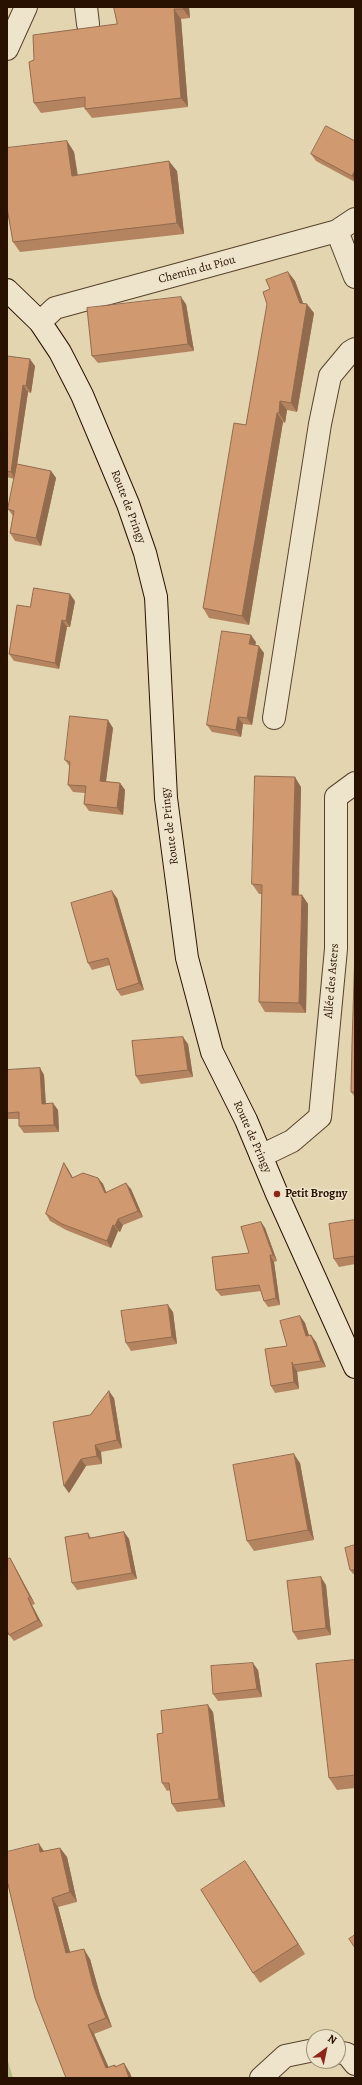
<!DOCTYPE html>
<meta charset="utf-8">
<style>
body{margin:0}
#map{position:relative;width:362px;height:2085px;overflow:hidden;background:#e3d5af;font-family:Alegreya,serif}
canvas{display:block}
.frame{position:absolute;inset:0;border:8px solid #291100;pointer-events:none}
.north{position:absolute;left:306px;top:2029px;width:40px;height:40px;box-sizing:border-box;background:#ede4cb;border:1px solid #9f907a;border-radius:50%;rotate:33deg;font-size:11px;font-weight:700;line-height:16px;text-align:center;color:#291100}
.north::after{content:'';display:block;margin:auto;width:14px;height:18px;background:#8f2418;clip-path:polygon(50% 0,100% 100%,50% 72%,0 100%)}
</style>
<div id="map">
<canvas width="362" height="2085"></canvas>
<div class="frame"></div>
<div class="north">N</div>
</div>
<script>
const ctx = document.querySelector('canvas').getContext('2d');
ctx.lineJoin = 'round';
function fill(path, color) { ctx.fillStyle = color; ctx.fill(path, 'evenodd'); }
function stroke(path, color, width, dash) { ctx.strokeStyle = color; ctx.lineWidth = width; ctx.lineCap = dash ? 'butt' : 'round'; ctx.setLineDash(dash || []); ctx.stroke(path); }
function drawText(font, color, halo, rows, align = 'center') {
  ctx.font = font + ' Alegreya,serif'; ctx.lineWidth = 3; ctx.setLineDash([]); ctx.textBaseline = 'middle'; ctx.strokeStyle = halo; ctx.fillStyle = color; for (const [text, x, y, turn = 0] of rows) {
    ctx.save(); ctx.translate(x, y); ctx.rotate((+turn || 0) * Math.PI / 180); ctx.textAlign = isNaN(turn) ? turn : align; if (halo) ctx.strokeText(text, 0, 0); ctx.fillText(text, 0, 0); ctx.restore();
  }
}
fill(new Path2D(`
 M7 2058 13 2078H7Z`), '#b7bc88');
const street = new Path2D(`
 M86 7 88 24
 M7 49 26 7
 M337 231 355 277
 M40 322 55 308 337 231 355 219
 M274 718 320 424 330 376 350 352 355 349
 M261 1156 292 1141 320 1117 336 949V797L355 783
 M338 2052 347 2054 355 2064
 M261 2078 285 2056 314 2050`);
const secondary = new Path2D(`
 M7 290 40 322 60 352 82 395 128 504 145 553 156 597 166 798 187 958 212 1052 246 1120 277 1194 355 1367`);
stroke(street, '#58422c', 24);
stroke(secondary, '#291100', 24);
stroke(street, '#ede4cb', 22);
stroke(secondary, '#ede4cb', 22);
fill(new Path2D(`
 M114 7H189L190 18 181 19 188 107 92 118 85 109V107L41 113 34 103V60L117 24Z
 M67 141 74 152 78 175 177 171 184 234 20 252 13 242Z
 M355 141V182L316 161 311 154Z
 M288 272 295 281 303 303 314 313 297 412 287 410 285 423 283 422 249 625 209 618 203 608 246 425 270 289Z
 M186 304 194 351 98 363 92 356Z
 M7 356 35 366 31 393 28 392 17 464 51 471 56 478 41 546 15 541 10 533 13 516 8 509 14 479 7 477Z
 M75 601 70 627H67L59 669 14 661 9 654 30 607Z
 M256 642 255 645 264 653 252 725 243 724 241 737 212 732 207 725Z
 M113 728 106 782 120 783 125 790 123 815 89 811 84 804 85 793 73 792 68 785 70 767 65 760Z
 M301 787 299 895H302L308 904 306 1013 265 1012 259 1002 262 894H259L252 884Z
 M117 898 144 990 121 996 117 990 110 965 92 970 88 963Z
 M355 950V1097L351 1092Z
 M188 1044 193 1077 141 1084 136 1076Z
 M40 1068 44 1075 46 1103 58 1110 59 1132 24 1133 19 1126V1119H7V1070Z
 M64 1163 68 1169 73 1178H98L103 1184 106 1192 131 1189 143 1217 123 1225 120 1232 118 1231 111 1248 66 1230 50 1221 46 1214Z
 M355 1220V1264L339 1267 334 1259Z
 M261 1222 265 1228 277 1261 274 1262 280 1305 268 1307 264 1301 261 1291 221 1296 216 1290 249 1253Z
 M173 1312 177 1344 131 1351 126 1343Z
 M300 1316 305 1323 309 1335H311L316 1342 326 1367 297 1372V1371L299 1389 275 1393 271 1386Z
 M114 1398 122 1448 101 1452 102 1464 86 1466 69 1493 64 1486 90 1415Z
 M300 1463 314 1540 254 1551 247 1541Z
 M124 1532 129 1539 137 1579 77 1590 72 1583 88 1533 91 1538Z
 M355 1545V1574H353L350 1570Z
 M10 1558 14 1565 35 1604 32 1605 43 1626 14 1641 9 1635Z
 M326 1585 331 1635 298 1640 293 1632Z
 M355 1660V1788L337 1790 329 1778Z
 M258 1670 262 1697 218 1701 213 1694Z
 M213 1712 225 1807 177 1812 172 1804 170 1790 167 1791 162 1783 163 1733Z
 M39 1844 44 1851 60 1848 67 1857 77 1902 58 1907 70 1952 90 1959 100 1995 112 2027 94 2034 108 2067 116 2066 130 2073 66 2078Z
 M252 1871 305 1954 260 1983 253 1973Z`), '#b48460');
fill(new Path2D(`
 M183 7H189L190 18 183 9Z
 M174 9 181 19 188 107 181 98Z
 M67 141 74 152 79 187 72 176Z
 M169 161 177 171 184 234 177 223Z
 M355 170V181L352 176Z
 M288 272 295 281 306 311 307 304 314 313 297 412 291 403 300 303Z
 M181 297 186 304 194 351 188 344Z
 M30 359 35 366 31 393 26 386Z
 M23 385 28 392 15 479 11 472Z
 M280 401 287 410 285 423 279 413Z
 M277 413 283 422 249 625 242 616Z
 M51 471 56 478 41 546 36 538Z
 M70 594 75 601 70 627 66 621Z
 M62 620 67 627 59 669 55 663Z
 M251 635 256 642 254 652 249 644Z
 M259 646 264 653 252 725 247 718Z
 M238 717 243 724 241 737 236 730Z
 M108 720 113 728 105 788 100 781Z
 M295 777 301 787 298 904 292 895Z
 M120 783 125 790 123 815 117 808Z
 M112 891 117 898 144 990 139 983Z
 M302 895 308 904 306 1013 299 1003Z
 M183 1037 188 1044 193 1077 188 1070Z
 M40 1068 44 1075 46 1111 42 1104Z
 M53 1103 58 1110 59 1132 54 1125Z
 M64 1163 68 1169 76 1184 72 1178Z
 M98 1178 103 1184 109 1199 105 1193Z
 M126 1183 131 1189 143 1217 138 1211Z
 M118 1219 123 1225 120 1232 115 1226Z
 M261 1222 265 1228 277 1261 273 1255Z
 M113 1225 118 1231 111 1248 107 1241Z
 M270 1255 274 1262 280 1305 276 1298Z
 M168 1305 173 1312 177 1344 172 1337Z
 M300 1316 305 1323 311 1342 306 1336Z
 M311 1335 316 1342 326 1367 321 1361Z
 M292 1362 293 1365 297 1371 299 1389 294 1382Z
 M109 1391 114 1398 122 1448 117 1440Z
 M95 1445 101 1452 102 1464 97 1456Z
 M294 1454 300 1463 314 1540 308 1530Z
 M81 1459 86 1466 69 1493 64 1486Z
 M124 1532 129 1539 137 1579 132 1573Z
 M10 1558 14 1565 35 1604 30 1597Z
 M321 1577 326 1585 331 1635 326 1628Z
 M28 1598 32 1605 43 1626 38 1620Z
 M253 1663 258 1670 262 1697 257 1689Z
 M208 1705 213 1712 225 1807 219 1799Z
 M39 1844 45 1853 40 1852Z
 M60 1848 67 1857 77 1902 70 1892Z
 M245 1861 252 1871 305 1954 298 1944Z
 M52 1898 58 1907 73 1963 66 1953Z
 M84 1949 90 1959 100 1995 112 2027 106 2018 93 1985Z
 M88 2025 94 2034 113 2077 106 2068Z
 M124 2063 130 2073 132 2078H129Z`), '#926b4e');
const building = new Path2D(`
 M114 7H183V9H174L181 98 85 109V97L34 103 29 62 34 60 33 35 117 24Z
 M326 126 355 141V170L352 176 311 154Z
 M67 141 72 176 169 161 177 223 13 242 7 208V148Z
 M288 272 300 303 307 304 291 403 280 401 279 413H277L242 616 203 608 234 423 246 425 267 304 263 292 270 289 266 280Z
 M181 297 188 344 92 356 87 308Z
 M7 356 30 359 26 386 23 385 11 472 7 471Z
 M17 464 51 471 36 538 10 533 14 511 8 509Z
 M34 588 70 594 66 621 62 620 55 663 9 654 17 605 30 607Z
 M222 631 251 635 249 644 259 646 247 718 238 717 236 730 207 725Z
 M70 716 108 720 100 781 120 783 117 808 84 804 86 786 68 785 70 762 65 760Z
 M255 776 295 777 292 895H302L299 1003 259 1002 262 885 252 884Z
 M112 891 139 983 117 990 108 958 88 963 71 903Z
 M355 950V1092H351L352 1044Z
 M183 1037 188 1070 136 1076 132 1041Z
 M40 1068 42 1104 53 1103 54 1125 19 1126V1112L7 1113V1070Z
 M64 1163 72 1178 83 1173 98 1178 105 1193 126 1183 138 1211 118 1219 115 1226 113 1225 107 1241 62 1224 46 1214Z
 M355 1220V1256L334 1259 329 1224Z
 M261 1222 273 1255H270L276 1298 264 1301 259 1285 216 1290 212 1257 249 1253 241 1227Z
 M168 1305 172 1337 126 1343 121 1311Z
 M300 1316 306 1336 311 1335 321 1361 293 1365 292 1362 294 1382 271 1386 265 1349 287 1346 280 1321Z
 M109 1391 117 1440 95 1445 97 1456 81 1459 64 1486 53 1422 90 1415Z
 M294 1454 308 1530 247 1541 233 1465Z
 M124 1532 132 1573 72 1583 65 1537 88 1533 89 1538Z
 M355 1545V1570H350L345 1548Z
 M10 1558 30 1597 28 1598 38 1620 9 1635 7 1630V1560Z
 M321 1577 326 1628 293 1632 287 1581Z
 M355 1660V1775L329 1778 316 1664Z
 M253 1663 257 1689 213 1694 211 1666Z
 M208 1705 219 1799 172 1804 169 1783H162L157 1734 163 1733 161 1711Z
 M39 1844 40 1852 60 1848 70 1892 52 1898 66 1953 84 1949 93 1985 106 2018 88 2025 106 2068 115 2065V2067L124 2063 129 2078H66L35 1998 7 1880V1852Z
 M245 1861 298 1944 253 1973 201 1890Z
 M355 1935V1948L349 1939Z`);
fill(building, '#d19970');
stroke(building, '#926b4e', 1);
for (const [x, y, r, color] of [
 [277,1194,4,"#8f2418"]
]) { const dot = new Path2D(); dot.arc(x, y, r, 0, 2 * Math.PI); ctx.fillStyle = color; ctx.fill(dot); stroke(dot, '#ede4cb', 1.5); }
drawText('12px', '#291100', '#ede4cb', [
 ["Chemin du Piou",197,270,-15],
 ["Route de Pringy",128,507,69],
 ["Route de Pringy",170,826,-97],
 ["Allée des Asters",332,981,-85],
 ["Route de Pringy",252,1137,66]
]);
drawText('bold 12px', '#291100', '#ede4cb', [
 ["Petit Brogny",285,1194]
], 'left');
</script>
